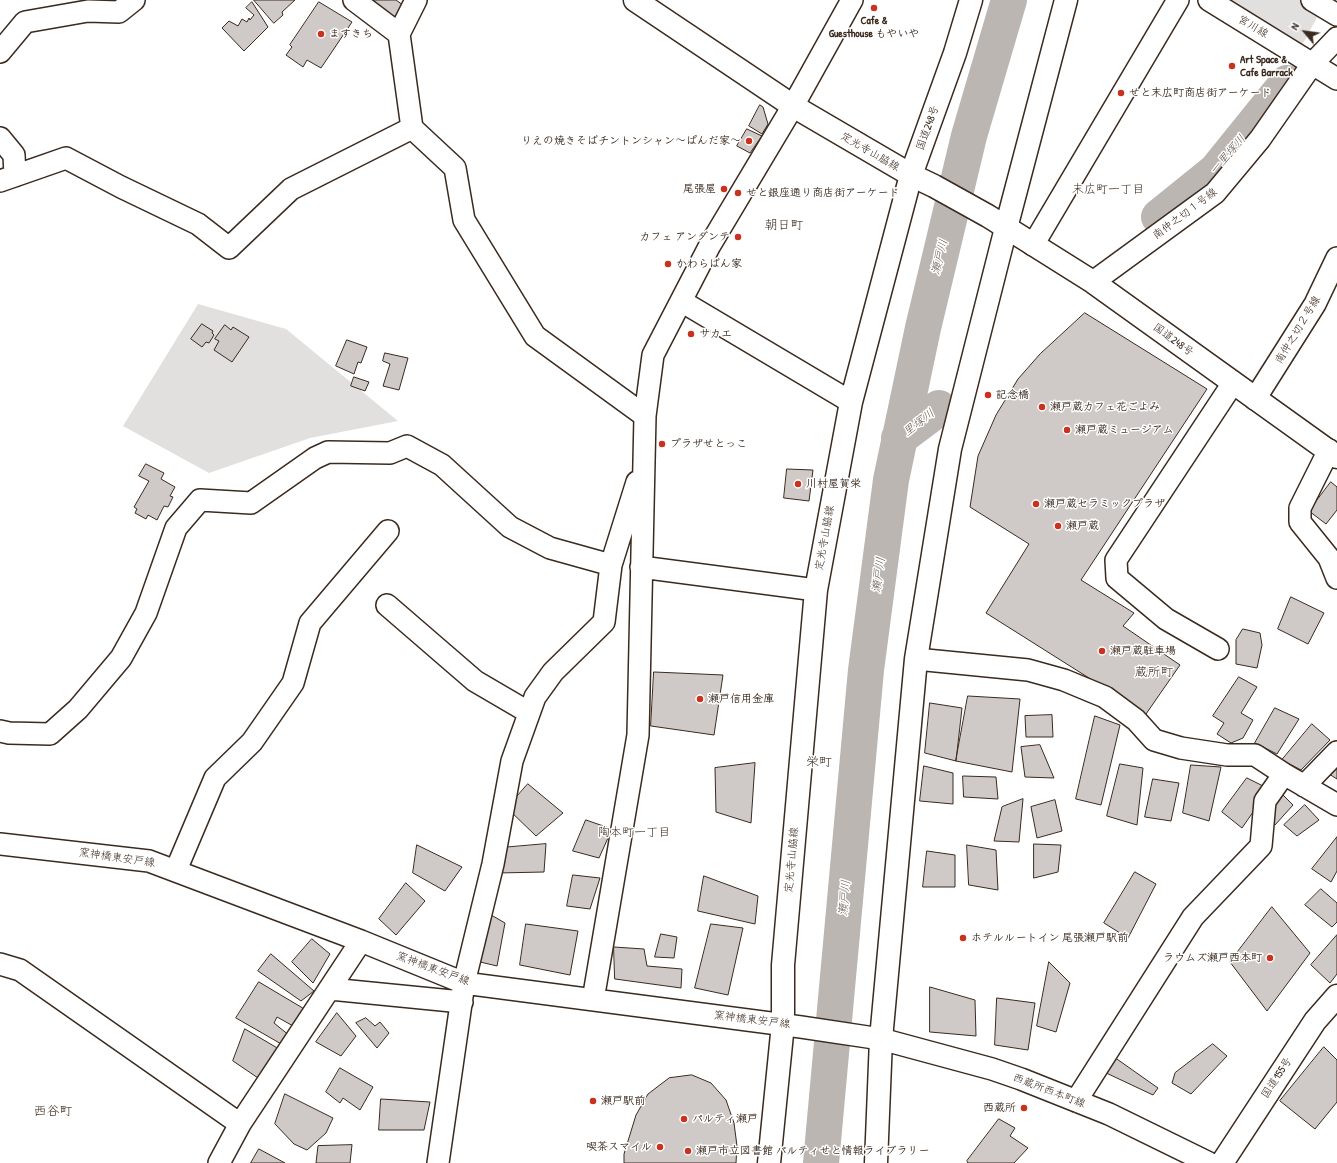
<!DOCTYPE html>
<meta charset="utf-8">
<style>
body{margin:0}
#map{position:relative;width:1337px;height:1163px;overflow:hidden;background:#fff;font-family:"Patrick Hand",sans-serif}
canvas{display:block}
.north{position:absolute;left:1285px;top:12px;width:40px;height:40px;-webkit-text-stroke:3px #fff;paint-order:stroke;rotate:299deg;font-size:11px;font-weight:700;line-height:16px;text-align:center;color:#3b2a1e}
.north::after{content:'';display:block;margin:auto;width:14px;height:18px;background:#3b2a1e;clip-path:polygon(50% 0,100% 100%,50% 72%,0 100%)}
</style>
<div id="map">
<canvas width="1337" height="1163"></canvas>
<div class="north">N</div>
</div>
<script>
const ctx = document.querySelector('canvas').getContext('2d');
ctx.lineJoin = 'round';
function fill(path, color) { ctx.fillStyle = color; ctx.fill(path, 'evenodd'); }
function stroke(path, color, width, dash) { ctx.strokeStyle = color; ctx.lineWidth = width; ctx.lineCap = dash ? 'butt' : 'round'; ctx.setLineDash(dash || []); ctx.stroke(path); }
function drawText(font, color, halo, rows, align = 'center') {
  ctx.font = font + ' "Patrick Hand","Klee One",sans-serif'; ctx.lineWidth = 3; ctx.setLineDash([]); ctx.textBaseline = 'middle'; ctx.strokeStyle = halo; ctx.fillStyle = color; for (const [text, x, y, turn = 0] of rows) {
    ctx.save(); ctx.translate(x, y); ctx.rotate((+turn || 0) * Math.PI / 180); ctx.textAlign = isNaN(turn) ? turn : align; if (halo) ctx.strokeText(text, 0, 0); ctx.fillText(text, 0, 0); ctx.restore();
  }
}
fill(new Path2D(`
 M1223 0H1305L1321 10 1300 49Z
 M198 304 286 329 398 421 310 438 209 473 123 426Z`), '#e2e0de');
stroke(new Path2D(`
 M1159 217 1216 171 1287 83
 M899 438 939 408
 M821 1163 866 670 891 480 923 328 969 136 1009 0`), '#bcb6b3', 36);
const building = new Path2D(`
 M254 0H295L282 12 283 15 274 23Z
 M362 0H396L407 8 397 27Z
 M252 2 268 27 244 51 222 28 229 21 238 26 242 19 247 22 249 18 250 20 254 15 246 8Z
 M319 2 352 22 321 68 307 60 303 67 286 55 292 47 290 45Z
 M760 105 763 107 768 124 762 134 749 126Z
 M747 129 762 136 750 153 737 146Z
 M1085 313 1207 389 1081 580 1134 613 1123 626 1180 665 1146 714 986 613 1029 544 970 507 978 456 996 415 1018 379 1040 354Z
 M202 324 213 331 212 333 214 335 209 343 206 342 202 347 191 339Z
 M225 325 231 330 233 327 249 337 232 362 214 350 219 341 215 339Z
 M347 340 367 347 361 363 358 362 354 374 336 366Z
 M385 353 408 358 399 390 383 386 390 364 383 361Z
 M354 377 369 382 365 391 351 386Z
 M146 464 164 473 161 479 175 487 170 496 173 497 168 507 164 506 157 520 148 515 146 519 135 513 137 509 134 507 149 481 139 476Z
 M787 469 813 470 809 501 784 498Z
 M1331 482 1337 487V510L1326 524 1309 511Z
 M1291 597 1324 613 1308 644 1278 629Z
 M1243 629 1260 633 1262 645 1257 668 1236 664V640Z
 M654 672 723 675 714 735 651 726Z
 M1239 677 1257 687 1241 713 1253 720 1243 738 1231 743 1217 734 1224 723 1213 716Z
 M968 696 1020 699 1012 772 956 761Z
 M930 703 962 708 956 761 925 753Z
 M1275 708 1299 719 1277 754 1255 743Z
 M1052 715 1053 737H1026L1025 716Z
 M1095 716 1120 725 1101 805 1076 799Z
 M1312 724 1330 740 1301 770 1282 760Z
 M1040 745 1054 778 1025 777 1021 747Z
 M755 763 751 823 716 812 715 768Z
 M1120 764 1143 768 1137 825 1107 816Z
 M1337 764V779L1329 774Z
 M1191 765 1221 767 1209 821 1183 813Z
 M924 766 953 773V804L920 801Z
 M963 776 996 777 998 799 964 797Z
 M1247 778 1269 789 1242 828 1222 812Z
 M1153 779 1179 783 1171 821 1145 817Z
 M528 784 563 813 536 836 507 808Z
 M1280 792 1293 805 1275 825 1265 814Z
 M1023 799 1019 842 994 841 1002 807Z
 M1055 800 1062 831 1037 838 1031 807Z
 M1305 805 1319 820 1297 836 1284 825Z
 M586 820 612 829 599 858 573 851Z
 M1337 837V871L1331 882 1312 869Z
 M546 844 544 872 498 873 500 848Z
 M1034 844 1061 845 1058 872 1034 878Z
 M417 845 462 867 445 891 413 873Z
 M967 845 996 850 998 890 969 885Z
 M927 851 955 855V887H923Z
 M1135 872 1156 884 1128 938 1104 923Z
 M573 875 600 878 590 909 567 906Z
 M704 876 758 896 755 924 698 911Z
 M406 883 425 901 396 935 379 919Z
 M1321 889 1337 903V922L1332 927 1305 905Z
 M1272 907 1310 953 1267 1011 1230 962Z
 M486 912 505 923 497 966 472 960Z
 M526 924 578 931 570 975 520 965Z
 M711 924 743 928 728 995 695 988Z
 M661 934 677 937 674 958 655 957Z
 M1337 935V974L1330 983 1311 965Z
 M312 939 330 954 313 983 292 962Z
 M614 947 644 949 647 966 682 969 681 988 615 979Z
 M271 954 314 991 301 1001 258 971Z
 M1049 962 1070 983 1056 1032 1037 1026Z
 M259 982 306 1010 295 1027 277 1017 274 1023 290 1036 283 1045 236 1018Z
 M930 987 975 1000 976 1036 930 1032Z
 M997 998 1035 1003 1028 1050 995 1045Z
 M337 1013 356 1036 341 1056 316 1042Z
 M366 1018 375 1026 380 1022 389 1033 377 1048 356 1023Z
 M245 1029 279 1049 261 1080 233 1061Z
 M1213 1044 1227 1056 1191 1094 1172 1083 1175 1073Z
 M1324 1047 1337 1060V1102L1315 1129 1280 1101Z
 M1114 1057 1158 1088 1153 1095 1102 1071Z
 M340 1068 373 1087 360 1110 343 1098 340 1103 326 1092Z
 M692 1075 711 1083 726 1100 734 1123 737 1146 736 1163H624V1154L636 1115 648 1094 669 1078Z
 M285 1094 333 1118 326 1133 307 1150 294 1144 275 1124Z
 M381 1099 430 1102 424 1130H379Z
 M999 1119 1015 1128 1010 1136 1028 1148 1014 1163H968L967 1161Z
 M352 1145 350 1163H316L318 1146Z
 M259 1149 285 1163H251Z`);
fill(building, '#cfcac7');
stroke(building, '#3b2a1e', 1);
const minor = new Path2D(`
 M354 0 399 34
 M416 0 399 34 412 128 455 168 464 220 535 336 645 416
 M1209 0 1337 79
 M1312 0 1337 15
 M0 52 25 22 88 11 119 12 134 0
 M0 138 14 155 15 176
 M0 181 66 158 121 187 198 224 229 248 291 189 412 128
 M1033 245 1178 0
 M1093 282 1215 193 1260 139 1313 63 1337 38
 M681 301 851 402
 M1255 399 1315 304 1337 258
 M1329 450 1300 508V522L1329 558 1337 578
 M641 567 816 590
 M387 605 475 681 528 712
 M1218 649 1166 619 1117 578 1116 560 1233 383
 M916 659 1028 670 1064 680 1105 697 1136 720 1154 740 1181 748 1227 755H1255L1284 774 1337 805
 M0 731 9 733 50 734 78 709 121 658 146 613 176 528 200 500 251 503 315 458 328 452 390 453 407 446 442 465 510 527 550 548 611 565
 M1304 786 1337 752
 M0 844 149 861 361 941 464 983 801 1027 881 1039 992 1069 1021 1079 1109 1114 1209 1163
 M176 870 215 778 252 742 293 683 310 623 388 531
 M0 964 20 970 240 1124
 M330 989 462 1002
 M593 1000 638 735 645 416 653 355 710 245 793 106 852 0
 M1076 1101 1193 917 1261 846 1265 801 1284 774
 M219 1163 240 1124 361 941
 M438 1163 464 983 493 864 512 761 535 697 553 672 604 622 611 565 637 482`);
const major = new Path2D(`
 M635 0 793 106 911 175 851 402 816 590 783 965V1024L769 1163
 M876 1163 881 1039 916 659 950 449 1006 228`);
const highway = new Path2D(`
 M971 0 955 53 911 175 934 186 988 216 1093 282 1337 457
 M1006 228 1066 0
 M1222 1163 1315 1021 1337 996`);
stroke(minor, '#3b2a1e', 24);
stroke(major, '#3b2a1e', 25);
stroke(highway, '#3b2a1e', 25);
stroke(minor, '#fff', 21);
stroke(major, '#fff', 22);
stroke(highway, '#fff', 22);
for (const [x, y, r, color] of [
 [874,8,4,"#c8321e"],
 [321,34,4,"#c8321e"],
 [1232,66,4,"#c8321e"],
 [1121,93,4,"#c8321e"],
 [749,141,4,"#c8321e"],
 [724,189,4,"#c8321e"],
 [738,193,4,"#c8321e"],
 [738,237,4,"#c8321e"],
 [668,264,4,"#c8321e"],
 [691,334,4,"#c8321e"],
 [988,395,4,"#c8321e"],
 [1042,407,4,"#c8321e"],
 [1067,430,4,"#c8321e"],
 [662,444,4,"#c8321e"],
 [798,484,4,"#c8321e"],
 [1036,504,4,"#c8321e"],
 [1058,526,4,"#c8321e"],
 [1102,651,4,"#c8321e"],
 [700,699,4,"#c8321e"],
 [963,938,4,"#c8321e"],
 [1270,958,4,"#c8321e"],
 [593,1101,4,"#c8321e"],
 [1024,1108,4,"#c8321e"],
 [684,1119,4,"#c8321e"],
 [660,1147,4,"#c8321e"],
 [688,1151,4,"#c8321e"]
]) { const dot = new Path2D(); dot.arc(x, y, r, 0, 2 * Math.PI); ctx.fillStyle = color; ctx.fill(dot); stroke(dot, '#fff', 1.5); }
drawText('bold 11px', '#3b2a1e', '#fff', [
 ["Cafe &",874,21,"center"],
 ["Guesthouse もやいや",874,34,"center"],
 ["ますきち",329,34],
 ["Art Space &",1240,60],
 ["Cafe Barrack",1240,73],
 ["せと末広町商店街アーケード",1129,93],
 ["りえの焼きそばチントンシャン～ぱんだ家～",741,141,"right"],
 ["尾張屋",716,189,"right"],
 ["せと銀座通り商店街アーケード",746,193],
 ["カフェ アンダンテ",730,237,"right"],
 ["かわらばん家",676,264],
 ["サカエ",699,334],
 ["記念橋",996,395],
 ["瀬戸蔵カフェ花ごよみ",1050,407],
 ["瀬戸蔵ミュージアム",1075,430],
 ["プラザせとっこ",670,444],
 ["川村屋賀栄",806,484],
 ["瀬戸蔵セラミックプラザ",1044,504],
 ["瀬戸蔵",1066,526],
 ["瀬戸蔵駐車場",1110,651],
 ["瀬戸信用金庫",708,699],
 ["ホテルルートイン 尾張瀬戸駅前",971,938],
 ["ラウムズ瀬戸西本町",1262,958,"right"],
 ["瀬戸駅前",601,1101],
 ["西蔵所",1016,1108,"right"],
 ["パルティ瀬戸",692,1119],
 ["喫茶スマイル",652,1147,"right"],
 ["瀬戸市立図書館 パルティせと情報ライブラリー",696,1151]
], 'left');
drawText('11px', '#3b2a1e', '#fff', [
 ["宮川線",1253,27,31],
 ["国道248号",928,128,-70],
 ["定光寺山脇線",870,152,30],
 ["南仲之切１号線",1185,214,-37],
 ["南仲之切２号線",1298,330,-59],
 ["国道248号",1173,340,36],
 ["定光寺山脇線",825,538,-80],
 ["窯神橋東安戸線",117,858,8],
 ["定光寺山脇線",792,860,-85],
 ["窯神橋東安戸線",433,969,20],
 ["窯神橋東安戸線",752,1020,7],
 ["国道155号",1277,1078,-57],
 ["西蔵所西本町線",1049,1091,21]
]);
drawText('italic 12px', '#685b52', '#fff', [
 ["一里塚川",1228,155,-49],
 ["瀬戸川",940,257,-76],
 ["里塚川",919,423,-38],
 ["瀬戸川",879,575,-82],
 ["瀬戸川",845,898,-85]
]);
drawText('12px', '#3b2a1e', '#fff', [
 ["末広町一丁目",1108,190],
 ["陶本町一丁目",634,833]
]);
drawText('13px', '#3b2a1e', '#fff', [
 ["朝日町",784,226],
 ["蔵所町",1154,673],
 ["栄町",819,763],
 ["西谷町",53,1112]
]);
</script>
